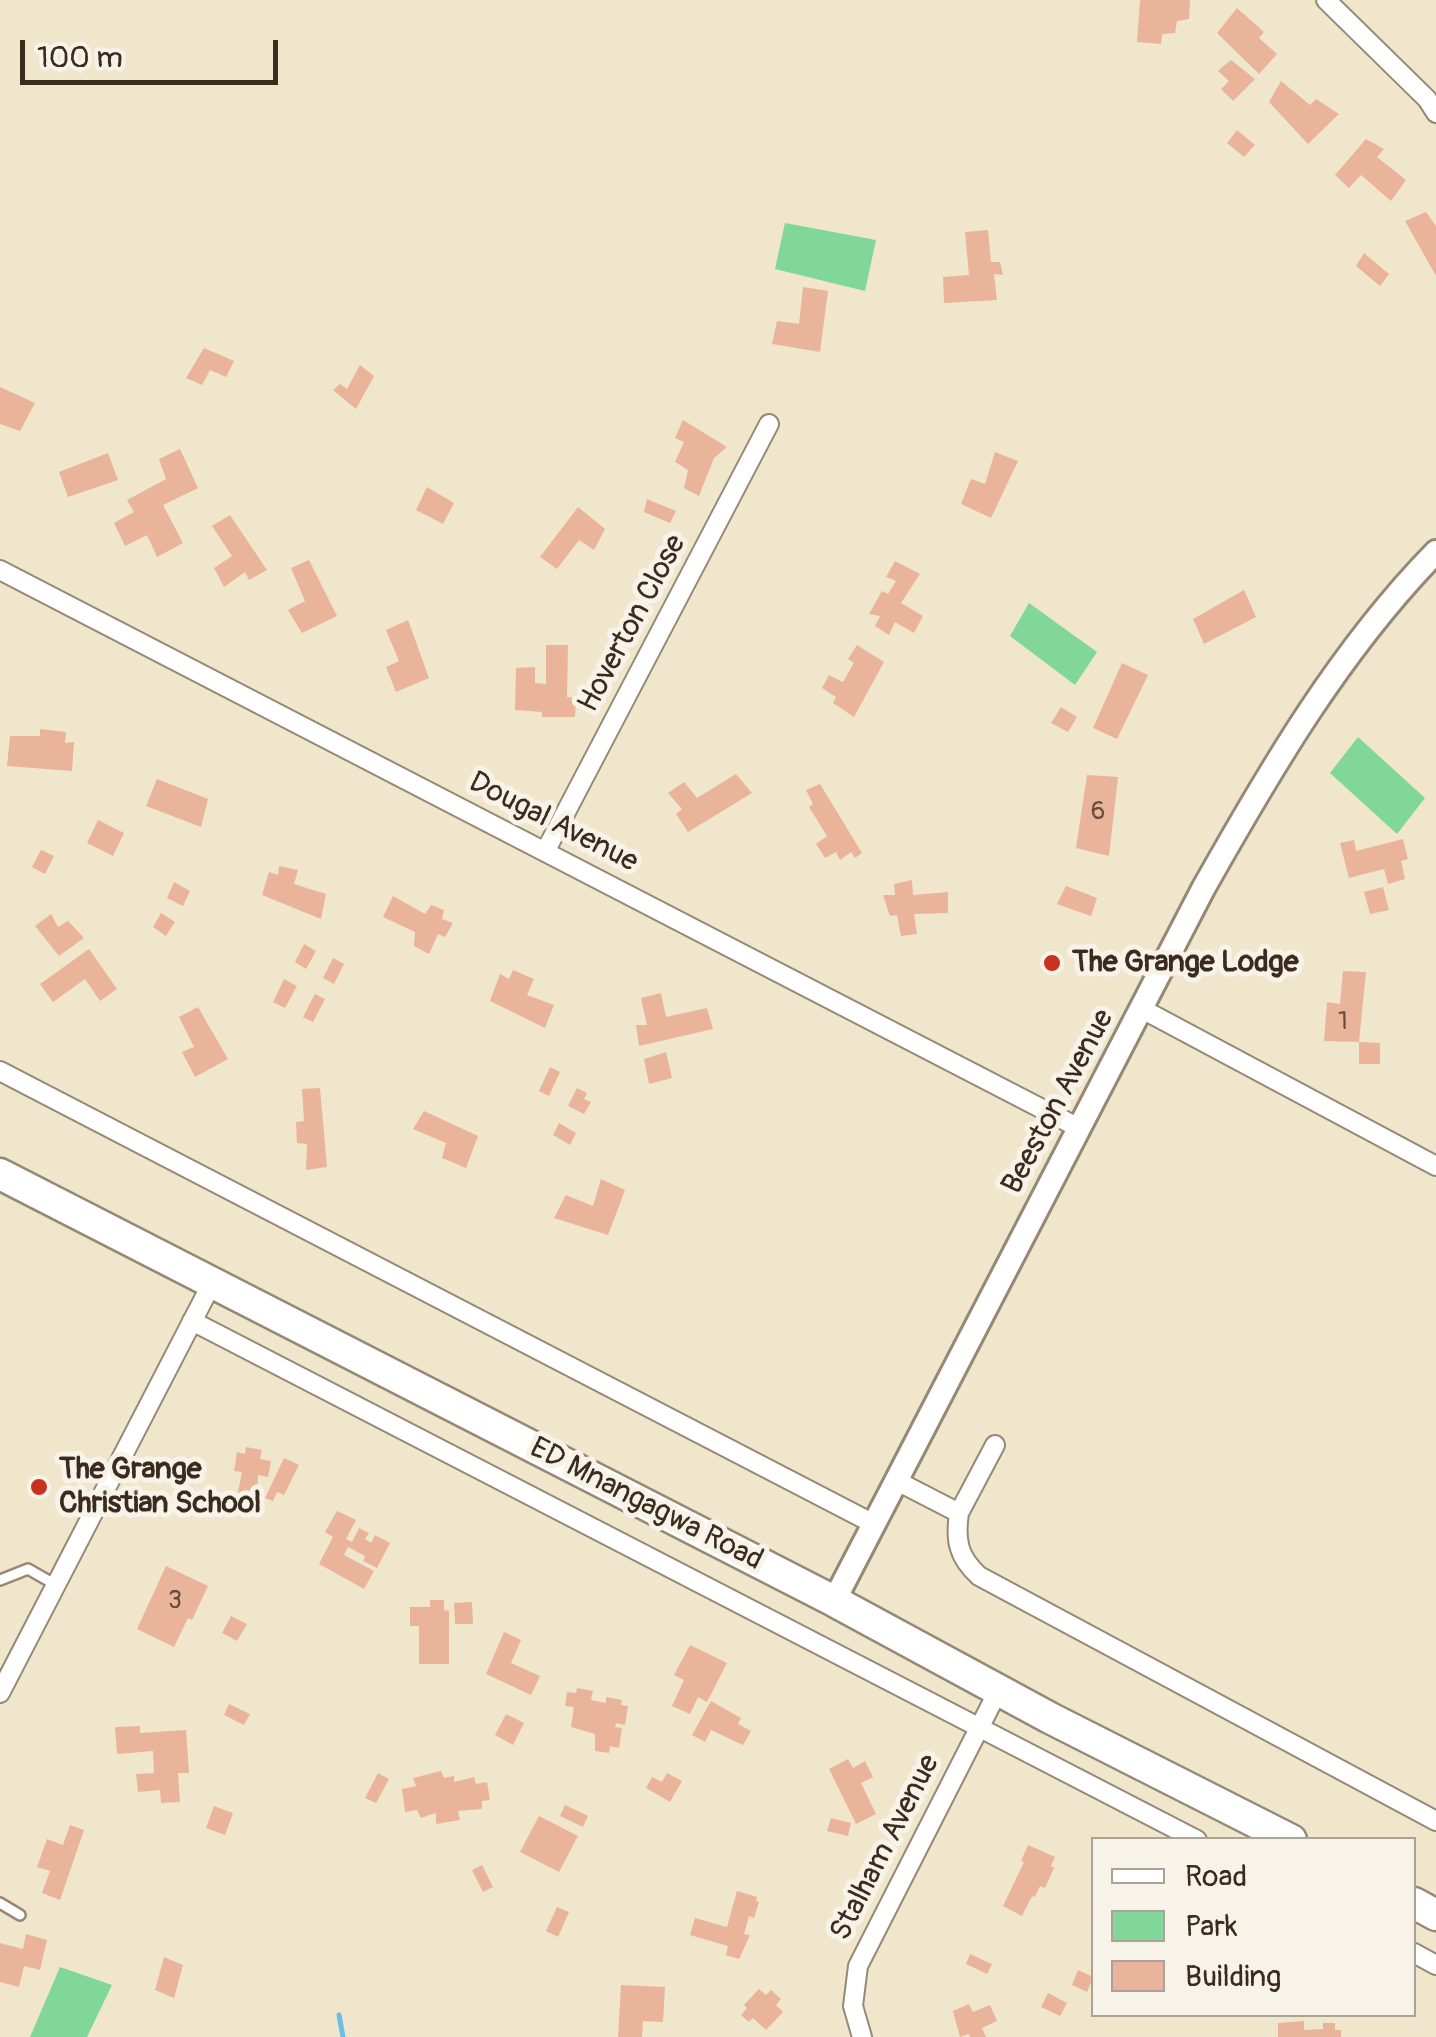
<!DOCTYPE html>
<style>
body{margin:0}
#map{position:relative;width:1436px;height:2037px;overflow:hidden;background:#f0e6cc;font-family:Pangolin,sans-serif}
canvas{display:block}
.legend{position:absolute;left:1091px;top:1837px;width:325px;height:180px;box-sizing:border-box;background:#f7f3e8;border:2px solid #aca397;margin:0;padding:12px 18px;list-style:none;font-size:30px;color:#3b2a1e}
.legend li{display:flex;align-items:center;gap:20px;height:50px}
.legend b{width:50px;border:2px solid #aca397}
.scale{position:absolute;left:20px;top:40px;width:258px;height:45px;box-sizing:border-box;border:5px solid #3b2a1e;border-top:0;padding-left:12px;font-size:30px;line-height:35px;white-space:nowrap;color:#3b2a1e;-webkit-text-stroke:8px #f7f3e8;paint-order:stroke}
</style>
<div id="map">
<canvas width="1436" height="2037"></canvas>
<ul class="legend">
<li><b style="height:12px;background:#fff"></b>Road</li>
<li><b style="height:28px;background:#81d699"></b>Park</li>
<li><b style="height:28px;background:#e9b49a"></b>Building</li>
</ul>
<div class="scale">100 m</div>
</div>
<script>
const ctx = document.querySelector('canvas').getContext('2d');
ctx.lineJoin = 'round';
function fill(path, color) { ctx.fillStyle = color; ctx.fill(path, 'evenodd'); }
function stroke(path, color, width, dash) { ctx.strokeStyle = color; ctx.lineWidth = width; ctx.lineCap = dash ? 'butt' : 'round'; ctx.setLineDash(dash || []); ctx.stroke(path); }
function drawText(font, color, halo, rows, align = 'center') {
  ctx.font = font + ' Pangolin,sans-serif'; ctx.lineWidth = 10; ctx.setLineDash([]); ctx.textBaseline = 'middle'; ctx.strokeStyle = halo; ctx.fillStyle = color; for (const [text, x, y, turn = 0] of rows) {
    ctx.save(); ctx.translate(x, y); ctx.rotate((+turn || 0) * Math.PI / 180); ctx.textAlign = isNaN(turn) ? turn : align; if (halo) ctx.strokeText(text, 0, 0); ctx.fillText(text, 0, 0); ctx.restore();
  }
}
fill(new Path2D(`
 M785 223 876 240 865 291 775 269Z
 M1029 603 1097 652 1075 685 1010 636Z
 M1358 737 1425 798 1397 834 1330 773Z
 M60 1967 112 1985 87 2037H30Z`), '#81d699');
stroke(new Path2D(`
 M339 2015 343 2037`), '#6bbee7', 5);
fill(new Path2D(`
 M1140 0H1190L1189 19 1177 21 1175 33 1162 34 1161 44 1137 42Z
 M1237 8 1264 32 1259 38 1277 54 1259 74 1217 33Z
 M1231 60 1255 79 1233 101 1221 89 1229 81 1218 71Z
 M1281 81 1310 105 1316 99 1339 114 1308 144 1269 102Z
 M1237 130 1255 145 1244 157 1227 143Z
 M1366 139 1384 149 1377 157 1406 180 1391 201 1361 175 1349 188 1335 175Z
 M1426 212 1436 226V276L1405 221Z
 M988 230 991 262H1000L1003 275 994 274 997 300 944 303 943 277 969 275 965 232Z
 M1364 253 1389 274 1380 286 1356 266Z
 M803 287 828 291 820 352 772 344 777 321 799 324Z
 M204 348 234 361 226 377 210 370 202 385 186 378Z
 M360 365 374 376 356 409 333 390 340 384 347 389Z
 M0 387 35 403 20 431 0 424Z
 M683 420 727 447 714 458 699 496 684 488 688 470 675 462 684 442 675 438Z
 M180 449 198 488 163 505 183 543 157 557 147 535 125 546 114 523 134 512 127 500 166 479 159 459Z
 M995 452 1018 461 991 518 961 504 971 479 985 484Z
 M108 453 118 480 68 497 59 472Z
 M427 487 454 503 443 524 416 510Z
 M647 499 676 511 670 523 644 512Z
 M578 507 605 529 594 550 579 540 557 569 540 557Z
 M230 515 267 570 249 580 245 572 224 587 214 568 232 556 212 526Z
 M309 560 337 616 302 633 288 610 305 601 291 568Z
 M895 561 920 574 901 603 923 616 914 633 895 622 889 635 875 626 880 616 869 614 882 591 888 594 896 581 886 577Z
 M1244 590 1256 617 1204 644 1193 619Z
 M408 620 429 678 396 692 386 667 399 661 386 630Z
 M546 645H568L567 697 576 698 575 717H542V712L515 710 516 668 535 667V683L546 684Z
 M857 645 884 662 854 717 833 703 836 697 822 688 829 675 843 682 854 663 848 659Z
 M1122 663 1148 675 1117 739 1093 728Z
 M1061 707 1077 717 1068 732 1051 723Z
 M40 729 66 732 65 743 74 742 72 771 7 766 10 736H40Z
 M736 774 752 793 688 832 676 814 682 809 668 793 684 782 697 798Z
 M1087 775 1118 777 1109 856 1076 848Z
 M157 779 208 799 201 827 146 806Z
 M820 784 862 853 855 858 851 852 840 860 836 852 825 858 816 844 827 836 809 807 813 804 806 790Z
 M98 820 124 833 113 856 87 843Z
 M1403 839 1408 859 1401 861 1405 879 1388 884 1384 869 1349 878 1340 843 1354 840 1356 851Z
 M41 850 54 856 45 874 32 867Z
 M279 866 298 870 294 884 326 894 321 919 262 895 269 872 278 875Z
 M912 880 913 895 948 892V913L914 914 917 934 901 936 897 915 890 916 883 895H895L894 884Z
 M174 882 190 891 183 906 167 898Z
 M1066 886 1097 898 1091 916 1057 904Z
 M1383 887 1389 910 1370 914 1364 892Z
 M393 896 425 914 431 905 444 910 442 919 453 923 445 937 438 934 429 954 414 946 415 932 383 917Z
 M161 913 175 922 166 936 153 927Z
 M51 914 58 927 68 921 84 938 59 956 35 926Z
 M304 944 316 951 306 969 295 962Z
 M89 949 117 989 100 1001 85 979 53 1002 40 984Z
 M333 958 344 964 334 984 323 978Z
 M513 970 534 979 527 995 554 1005 545 1028 490 1001 500 974 509 979Z
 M1343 971 1366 972 1359 1042 1324 1041 1327 1002 1340 1004Z
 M284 979 297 986 285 1008 273 1002Z
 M661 993 666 1017 707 1008 713 1029 639 1046 636 1025H647L641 998Z
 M315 994 325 999 313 1022 303 1017Z
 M198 1007 228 1059 195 1077 182 1052 194 1047 179 1017Z
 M1359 1042 1380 1043V1064H1359Z
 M666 1052 672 1078 649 1084 644 1059Z
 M550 1067 560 1072 549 1096 539 1091Z
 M320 1088 327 1167 306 1170 307 1144 297 1143 296 1122 304 1121 302 1089Z
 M577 1088 587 1093 584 1099 591 1102 584 1114 568 1106Z
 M424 1111 478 1136 466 1168 442 1158 446 1143 413 1129Z
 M559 1123 576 1133 570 1145 553 1135Z
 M601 1179 625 1190 608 1235 554 1218 566 1195 593 1206Z
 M246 1447 262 1450 260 1459 271 1461 268 1477 258 1475 257 1497 251 1496 249 1505 236 1502 242 1472 234 1471 237 1452 245 1454Z
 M284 1458 299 1465 284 1495 277 1492 273 1501 265 1498Z
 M337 1511 356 1520 346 1539 352 1542 359 1528 369 1533 365 1539 371 1543 375 1535 390 1543 377 1568 363 1561 365 1556 348 1547 344 1555 374 1571 364 1589 319 1564 333 1537 325 1532Z
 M166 1566 208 1586 192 1620 188 1618 174 1647 137 1629Z
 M430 1600H444V1610L449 1611V1664H419V1626H410V1607H430Z
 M472 1602 473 1624H455L454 1603Z
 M231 1616 247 1624 237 1641 222 1633Z
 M504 1632 521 1640 511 1663 540 1676 531 1695 486 1674Z
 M690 1645 727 1663 707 1702 698 1697 690 1714 672 1706 684 1680 674 1675Z
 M577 1688 593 1691 591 1700 606 1703V1697L622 1700 621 1705 628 1706 625 1725 616 1723 615 1727 622 1728 619 1748 610 1746 609 1753 595 1751V1734L571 1727 574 1707 565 1706 567 1692 576 1693Z
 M711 1701 741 1718 738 1724 751 1731 743 1745 711 1730 705 1742 692 1735Z
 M229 1704 250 1714 244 1725 224 1715Z
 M506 1714 524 1723 513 1745 495 1735Z
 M140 1726V1733L186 1730 189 1773H178L180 1802 161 1803 160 1790 138 1792 136 1774 154 1773 153 1751 117 1754 115 1727Z
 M848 1759 853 1768 865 1761 873 1777 861 1783 876 1814 856 1824 829 1769Z
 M441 1771 444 1778 454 1776V1782L474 1777 476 1784 487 1782 490 1800 482 1801V1809L458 1811 460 1820 436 1824V1813L421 1818 417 1810 405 1812 402 1789 416 1786 413 1778Z
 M378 1773 389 1779 376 1803 365 1798Z
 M667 1773 682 1781 670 1802 646 1788 652 1777 662 1782Z
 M565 1805 588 1816 583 1827 560 1816Z
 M214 1806 233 1813 225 1835 206 1828Z
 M539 1816 578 1836 559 1872 520 1852Z
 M831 1818 851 1823 848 1836 827 1831Z
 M70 1825 84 1830 60 1900 42 1893 50 1871 37 1867 47 1839 63 1845Z
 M1028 1845 1055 1857 1051 1866 1054 1868 1045 1888 1040 1886 1035 1897 1032 1896 1022 1916 1003 1906 1024 1862 1021 1861Z
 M482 1865 493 1887 483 1892 472 1870Z
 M737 1891 757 1897 756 1901 759 1902 754 1918 749 1916 744 1934 750 1935 739 1959 726 1955 728 1946 690 1935 695 1918 727 1927Z
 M557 1907 569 1912 558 1937 546 1931Z
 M26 1934 47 1940 40 1970 24 1966 19 1987 0 1982V1943L23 1949Z
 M970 1954 992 1964 987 1974 966 1964Z
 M164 1957 183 1965 174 1998 155 1990Z
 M1078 1970 1093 1977 1087 1992 1072 1985Z
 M621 1985 665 1987 663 2022 643 2021 642 2037H618Z
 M759 1989 766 1995 771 1990 781 1999 776 2005 783 2012 766 2030 753 2018 749 2022 741 2015 747 2008 744 2005Z
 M1048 1993 1067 2003 1060 2016 1041 2007Z
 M969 2004 973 2012 990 2005 997 2021 982 2028 986 2037H970L969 2034 960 2037 953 2011Z
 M1304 2021V2030L1323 2029V2023H1335V2030H1341V2037H1278V2023Z`), '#e9b49a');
const service = new Path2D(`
 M0 1580 28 1569 56 1585
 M0 1903 20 1915`);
const minor = new Path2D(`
 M1326 0 1427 99 1436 113
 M0 570 1079 1128
 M546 850 769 424
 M1142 1009 1436 1166
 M0 1071 874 1524
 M192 1321 1197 1840
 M895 1480 959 1513C955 1540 958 1557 979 1576L1436 1821
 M959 1513 995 1445
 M0 1693 212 1283
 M1414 1953 1436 1965
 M862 2037 853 2006 858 1966 998 1691`);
const tertiary = new Path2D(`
 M834 1601 1203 889C1270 770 1340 650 1436 552`);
const trunk = new Path2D(`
 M0 1174 834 1601 1050 1718 1291 1840
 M1414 1903 1436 1915`);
stroke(service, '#968875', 14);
stroke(minor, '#968875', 22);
stroke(tertiary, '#968875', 28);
stroke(trunk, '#968875', 35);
stroke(service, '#fff', 9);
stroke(minor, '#fff', 18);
stroke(tertiary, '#fff', 22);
stroke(trunk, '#fff', 30);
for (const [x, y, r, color] of [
 [1052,963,10,"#c8321e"],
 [39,1487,10,"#c8321e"]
]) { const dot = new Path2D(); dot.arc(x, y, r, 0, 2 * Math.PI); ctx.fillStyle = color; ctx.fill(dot); stroke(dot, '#f7f3e8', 4); }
drawText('25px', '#664c3d', null, [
 ["6",1098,813],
 ["1",1343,1023],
 ["3",175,1602]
]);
drawText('30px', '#3b2a1e', '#f7f3e8', [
 ["Hoverton Close",633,624,-62],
 ["Dougal Avenue",553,823,27],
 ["Beeston Avenue",1059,1102,-62],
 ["ED Mnangagwa Road",646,1505,27],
 ["Stalham Avenue",886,1848,-63]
]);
drawText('bold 30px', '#3b2a1e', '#f7f3e8', [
 ["The Grange Lodge",1072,963],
 ["The Grange",59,1470],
 ["Christian School",59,1504]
], 'left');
</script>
